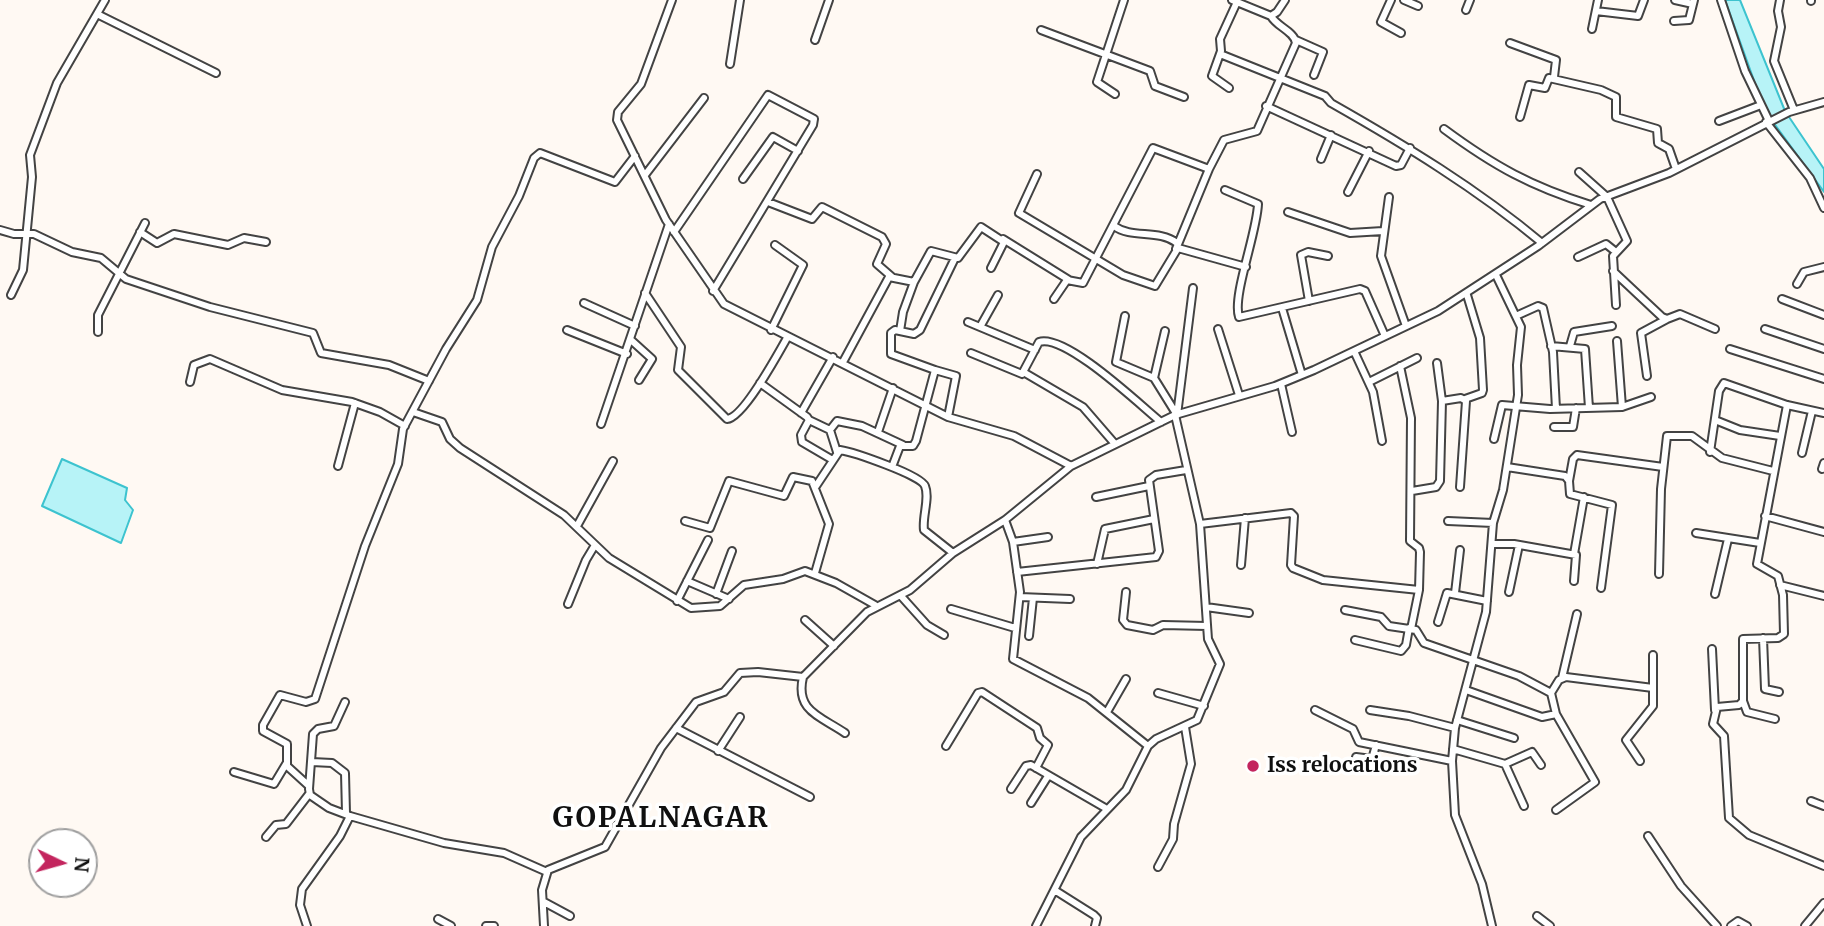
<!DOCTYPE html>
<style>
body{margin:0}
#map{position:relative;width:1824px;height:926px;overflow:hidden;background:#fff9f3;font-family:Merriweather,serif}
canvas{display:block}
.north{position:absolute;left:28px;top:828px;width:70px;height:70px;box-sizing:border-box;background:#fff;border:2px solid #9f9f9f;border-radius:50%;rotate:95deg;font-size:19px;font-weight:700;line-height:28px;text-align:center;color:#101010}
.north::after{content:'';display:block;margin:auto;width:24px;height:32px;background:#c3255e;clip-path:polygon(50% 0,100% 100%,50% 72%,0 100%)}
</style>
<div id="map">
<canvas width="1824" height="926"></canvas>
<div class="north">N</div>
</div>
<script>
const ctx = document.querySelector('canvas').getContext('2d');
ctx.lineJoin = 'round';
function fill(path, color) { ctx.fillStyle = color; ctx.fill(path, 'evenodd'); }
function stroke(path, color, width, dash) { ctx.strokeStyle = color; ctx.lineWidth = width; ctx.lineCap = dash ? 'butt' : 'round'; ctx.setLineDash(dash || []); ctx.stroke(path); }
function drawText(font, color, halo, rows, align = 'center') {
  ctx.font = font + ' Merriweather,serif'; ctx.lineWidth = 7; ctx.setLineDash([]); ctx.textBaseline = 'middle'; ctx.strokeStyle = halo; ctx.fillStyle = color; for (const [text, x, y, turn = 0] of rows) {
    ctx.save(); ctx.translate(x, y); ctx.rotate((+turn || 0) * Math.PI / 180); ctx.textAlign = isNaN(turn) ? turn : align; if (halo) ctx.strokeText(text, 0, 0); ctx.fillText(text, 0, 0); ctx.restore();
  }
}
const water = new Path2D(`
 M1725 0H1740L1785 111 1824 169V192L1765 111Z
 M62 459 127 488 125 500 133 510 121 543 42 506Z`);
fill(water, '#b7f3f7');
stroke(water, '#3dc3cf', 2);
const minor = new Path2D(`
 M672 0 641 84 618 112 617 120 666 220 724 304 948 417 1014 436 1071 466
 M1232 0 1271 16 1277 12 1285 0
 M1391 0 1381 22 1401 33
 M1404 0 1418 6
 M1675 0 1693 4
 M1721 0 1745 71 1769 121
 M1780 0 1778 11 1781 27 1774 61 1794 110
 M1811 1V0
 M1466 10 1470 0
 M1596 11 1638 16 1644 0
 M97 14 216 73
 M1674 21 1689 20 1694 0
 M1592 29 1598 0
 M1041 30 1150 71 1155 86 1184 97
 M815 40 829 0
 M1296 40 1323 52 1314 75
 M1510 43 1556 60 1554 77
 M1220 54 1325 96 1331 103C1405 145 1476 188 1542 243
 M730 64 740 0
 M1229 88 1212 76 1221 51 1220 39 1237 2
 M1115 94 1097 82 1124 0
 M1266 106 1396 166 1401 165 1410 148
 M1520 117 1529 85 1545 88 1549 78 1601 90 1616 97V117L1657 129 1658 143 1669 149 1676 169
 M1719 121 1761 105
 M1766 122 1810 178 1824 208
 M1444 129C1494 166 1532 187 1591 205
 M1321 159 1331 135
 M1579 172 1607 197 1627 241 1613 256 1616 305
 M1037 174 1019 213 1123 275 1155 286 1178 248 1246 267
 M645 175 704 98
 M743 179 773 137 798 151
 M1225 190 1258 204C1257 233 1232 296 1239 317L1360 289 1365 291 1385 336
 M1348 192 1369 151
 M1389 197 1381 256 1406 326
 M768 202 812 219 822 207 882 237 886 244 877 264 892 277
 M1288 212 1350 233 1383 231
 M1114 226C1132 239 1158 229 1177 243
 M0 230 14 234H34L72 252 101 258 126 279 210 307 313 333 321 353 389 365 429 381
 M140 232 157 243 174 234 228 245 244 238 266 242
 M674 232 768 95 814 119 813 125 713 291
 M1003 239 1069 280
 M1176 249 1209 169
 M1578 257 1606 244 1616 252
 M1613 271 1662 317 1667 319 1680 314 1715 329
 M1797 284 1804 272 1824 267
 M645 293 681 347 678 370 727 419C743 418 778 354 787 338
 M11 295 23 270 32 177 30 155 57 83 105 0
 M1054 299 1067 280 1083 283 1153 148 1209 169 1224 140 1257 131 1296 43C1294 31 1277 27 1271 16
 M1782 299 1824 315
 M1309 301 1301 255 1308 252 1328 256
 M584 303 635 326
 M1282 308 1302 375
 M1518 315 1538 306 1543 308 1553 352 1556 409
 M1125 316 1116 362 1154 378
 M968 322 1035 350
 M980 327 998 295
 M1218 329 1239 395
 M1765 329 1824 349
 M567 330 627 354
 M771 330 803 265 775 245
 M900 331 903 312 914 282
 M1165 331 1154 378 1177 415
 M98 332V315L145 223
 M631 340 652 359 639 380
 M1617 341 1622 407
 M1551 346 1585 349 1589 408
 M1570 346 1574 332 1612 326
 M1730 349 1824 379
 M1354 351 1373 392 1382 441
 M971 353 1022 374 1039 342C1065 333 1140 405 1161 422
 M843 362 889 277 914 282 931 251 958 258 981 227 1004 242 991 268
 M1400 366 1411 418 1410 541 1419 548 1420 552 1419 590 1411 629
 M935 370 956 376 948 417
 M1025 373 1083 407 1115 444
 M1647 376 1641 333 1667 319
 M190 382 194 365 210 359 282 390 352 402 380 412 405 426
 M1369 382 1417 358
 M760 383 807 417 809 420 801 435 802 442 831 459
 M1281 384 1292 432
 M1465 399 1482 393 1483 390 1480 338 1467 295
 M1442 401 1461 398 1466 401 1460 487
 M1787 405 1757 564 1778 576 1783 595 1784 634 1778 638 1743 639V701L1739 705 1717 707 1713 724 1724 736 1729 818 1749 835 1824 866
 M413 412 442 422 450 439 460 448 564 515 609 558 691 608 720 606 744 585 783 579 805 571 836 583 875 605
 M801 413 833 357
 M1177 415 1193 288
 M809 420 830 430 837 452
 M1715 420 1740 430 1780 436
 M601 424 669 224
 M1554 427H1573L1576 408
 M830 430 837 421 862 426 903 445
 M878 432 893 388
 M1494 439 1502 405 1550 409 1622 407 1651 397
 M1710 452 1719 391 1724 383 1787 405 1824 413
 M1802 453 1812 411
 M338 466 355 403
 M892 467 900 446H913L916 441 935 370 891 354V333L895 330 914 334 920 330 955 258
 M1507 467 1565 476 1569 481 1570 494 1612 505 1601 588
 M1822 469 1824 463
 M1569 481 1573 459 1577 455 1663 467
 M816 486 840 450C853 452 921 475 925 486 930 498 922 517 924 530L953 553
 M1412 491 1436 487 1440 481 1442 401 1437 363
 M1096 497 1149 486
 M1765 516 1824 532
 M1005 520 1013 542 1020 592 1013 659 1088 698 1148 746
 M685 521 710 528 729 481 784 496 793 477 812 481 829 524 815 573
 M1448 521 1493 523
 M1200 524 1291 513 1294 516 1291 565 1293 568 1323 580 1419 590
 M577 526 613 461
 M1696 533 1760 543
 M1013 542 1048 537
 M1492 544H1514L1576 555 1574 581
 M1574 554 1584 497
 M1097 564 1105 529 1154 519
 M1241 565 1245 518
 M1017 572 1156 557 1159 551 1149 480 1156 475 1186 470
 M1659 574 1661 489 1667 436H1692L1722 458 1773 471
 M687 581 729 599
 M1780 585 1824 596
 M1126 592 1123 620 1127 625 1153 630 1163 625 1207 626
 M1509 592 1519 545
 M1455 593 1460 550
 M716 594 732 551
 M1715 594 1728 539
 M901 596 927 625 944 635
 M1020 597 1070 599
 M677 601 708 540
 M568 604 586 560 595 545
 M1206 607 1249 613
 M951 609 1015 628
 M1345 610 1381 617 1389 626 1416 630 1424 643 1519 676 1551 693 1556 714 1595 782 1556 810
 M805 620 834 646
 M1438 622 1447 593 1487 601
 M1029 636 1033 598
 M1763 638 1765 689 1779 692
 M1355 640 1401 651 1406 645 1409 628
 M1712 649 1715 710
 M803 677C795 711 820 716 845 733
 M1562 678 1577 614
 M1466 690 1542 717 1556 714
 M1158 693 1204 706
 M1551 693 1559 680 1566 677 1653 688V655
 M1743 701 1747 712 1775 719
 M345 702 334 726 318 729 313 734 309 789 310 795 329 808 350 816
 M1315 710 1353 729 1359 742 1452 761
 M1370 710 1409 716 1455 728
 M1107 712 1126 679
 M1457 720 1514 738
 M676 728 810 797
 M946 746 978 693 982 692 1037 728 1040 738 1048 745 1036 768
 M1453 749 1505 764 1524 806
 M718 751 740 717
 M1356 757 1372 759 1376 745
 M1640 761 1626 740 1653 706V688
 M312 762 332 763 345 773 346 813
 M1505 764 1532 752 1541 765
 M234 772 274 784 286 764
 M309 786 287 766V744L263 731V725L280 695 306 702 315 699 365 546 398 464 403 429 446 349 477 300 492 247 519 196 534 158 540 153 615 182 635 156
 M1011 789 1026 766 1031 765 1107 809
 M1811 801 1824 806
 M1031 803 1048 776
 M1648 836 1681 886 1717 926
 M266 837 276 825 286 824 309 794
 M1158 867 1173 839 1174 824 1191 764 1185 727
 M1056 891 1094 915 1097 918 1095 926
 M544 902 570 916
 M1537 916 1550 926
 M438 919 451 926
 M307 926 300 905 302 889 340 836 350 816 444 843 504 853 547 872
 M486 926H494
 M544 926 542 890 548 870 605 847 661 748 696 702 724 692 740 673 758 672 803 677 867 612 910 590 953 553 1005 520 1071 466 1175 415 1275 386 1314 370 1438 311 1538 246 1600 199 1669 173 1789 112 1824 102
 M1036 926 1081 837 1126 790 1148 746 1156 739 1197 720 1220 664 1208 639 1200 524 1175 415
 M1492 926 1482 884 1455 815 1452 761 1455 728 1486 612 1493 523 1503 490 1518 395 1517 365 1521 327 1496 275
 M1731 926 1738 921 1747 926
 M1805 926 1824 903`);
stroke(minor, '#434343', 10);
stroke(minor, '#fff', 6);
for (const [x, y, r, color] of [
 [1253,766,7,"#c3255e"]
]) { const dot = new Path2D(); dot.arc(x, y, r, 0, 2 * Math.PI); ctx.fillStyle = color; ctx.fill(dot); stroke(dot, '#fff', 2.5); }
drawText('bold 21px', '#101010', '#fff', [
 ["Iss relocations",1267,766]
], 'left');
ctx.letterSpacing = '2px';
drawText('bold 28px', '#101010', '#fff', [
 ["GOPALNAGAR",661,819]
]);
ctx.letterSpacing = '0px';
</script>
